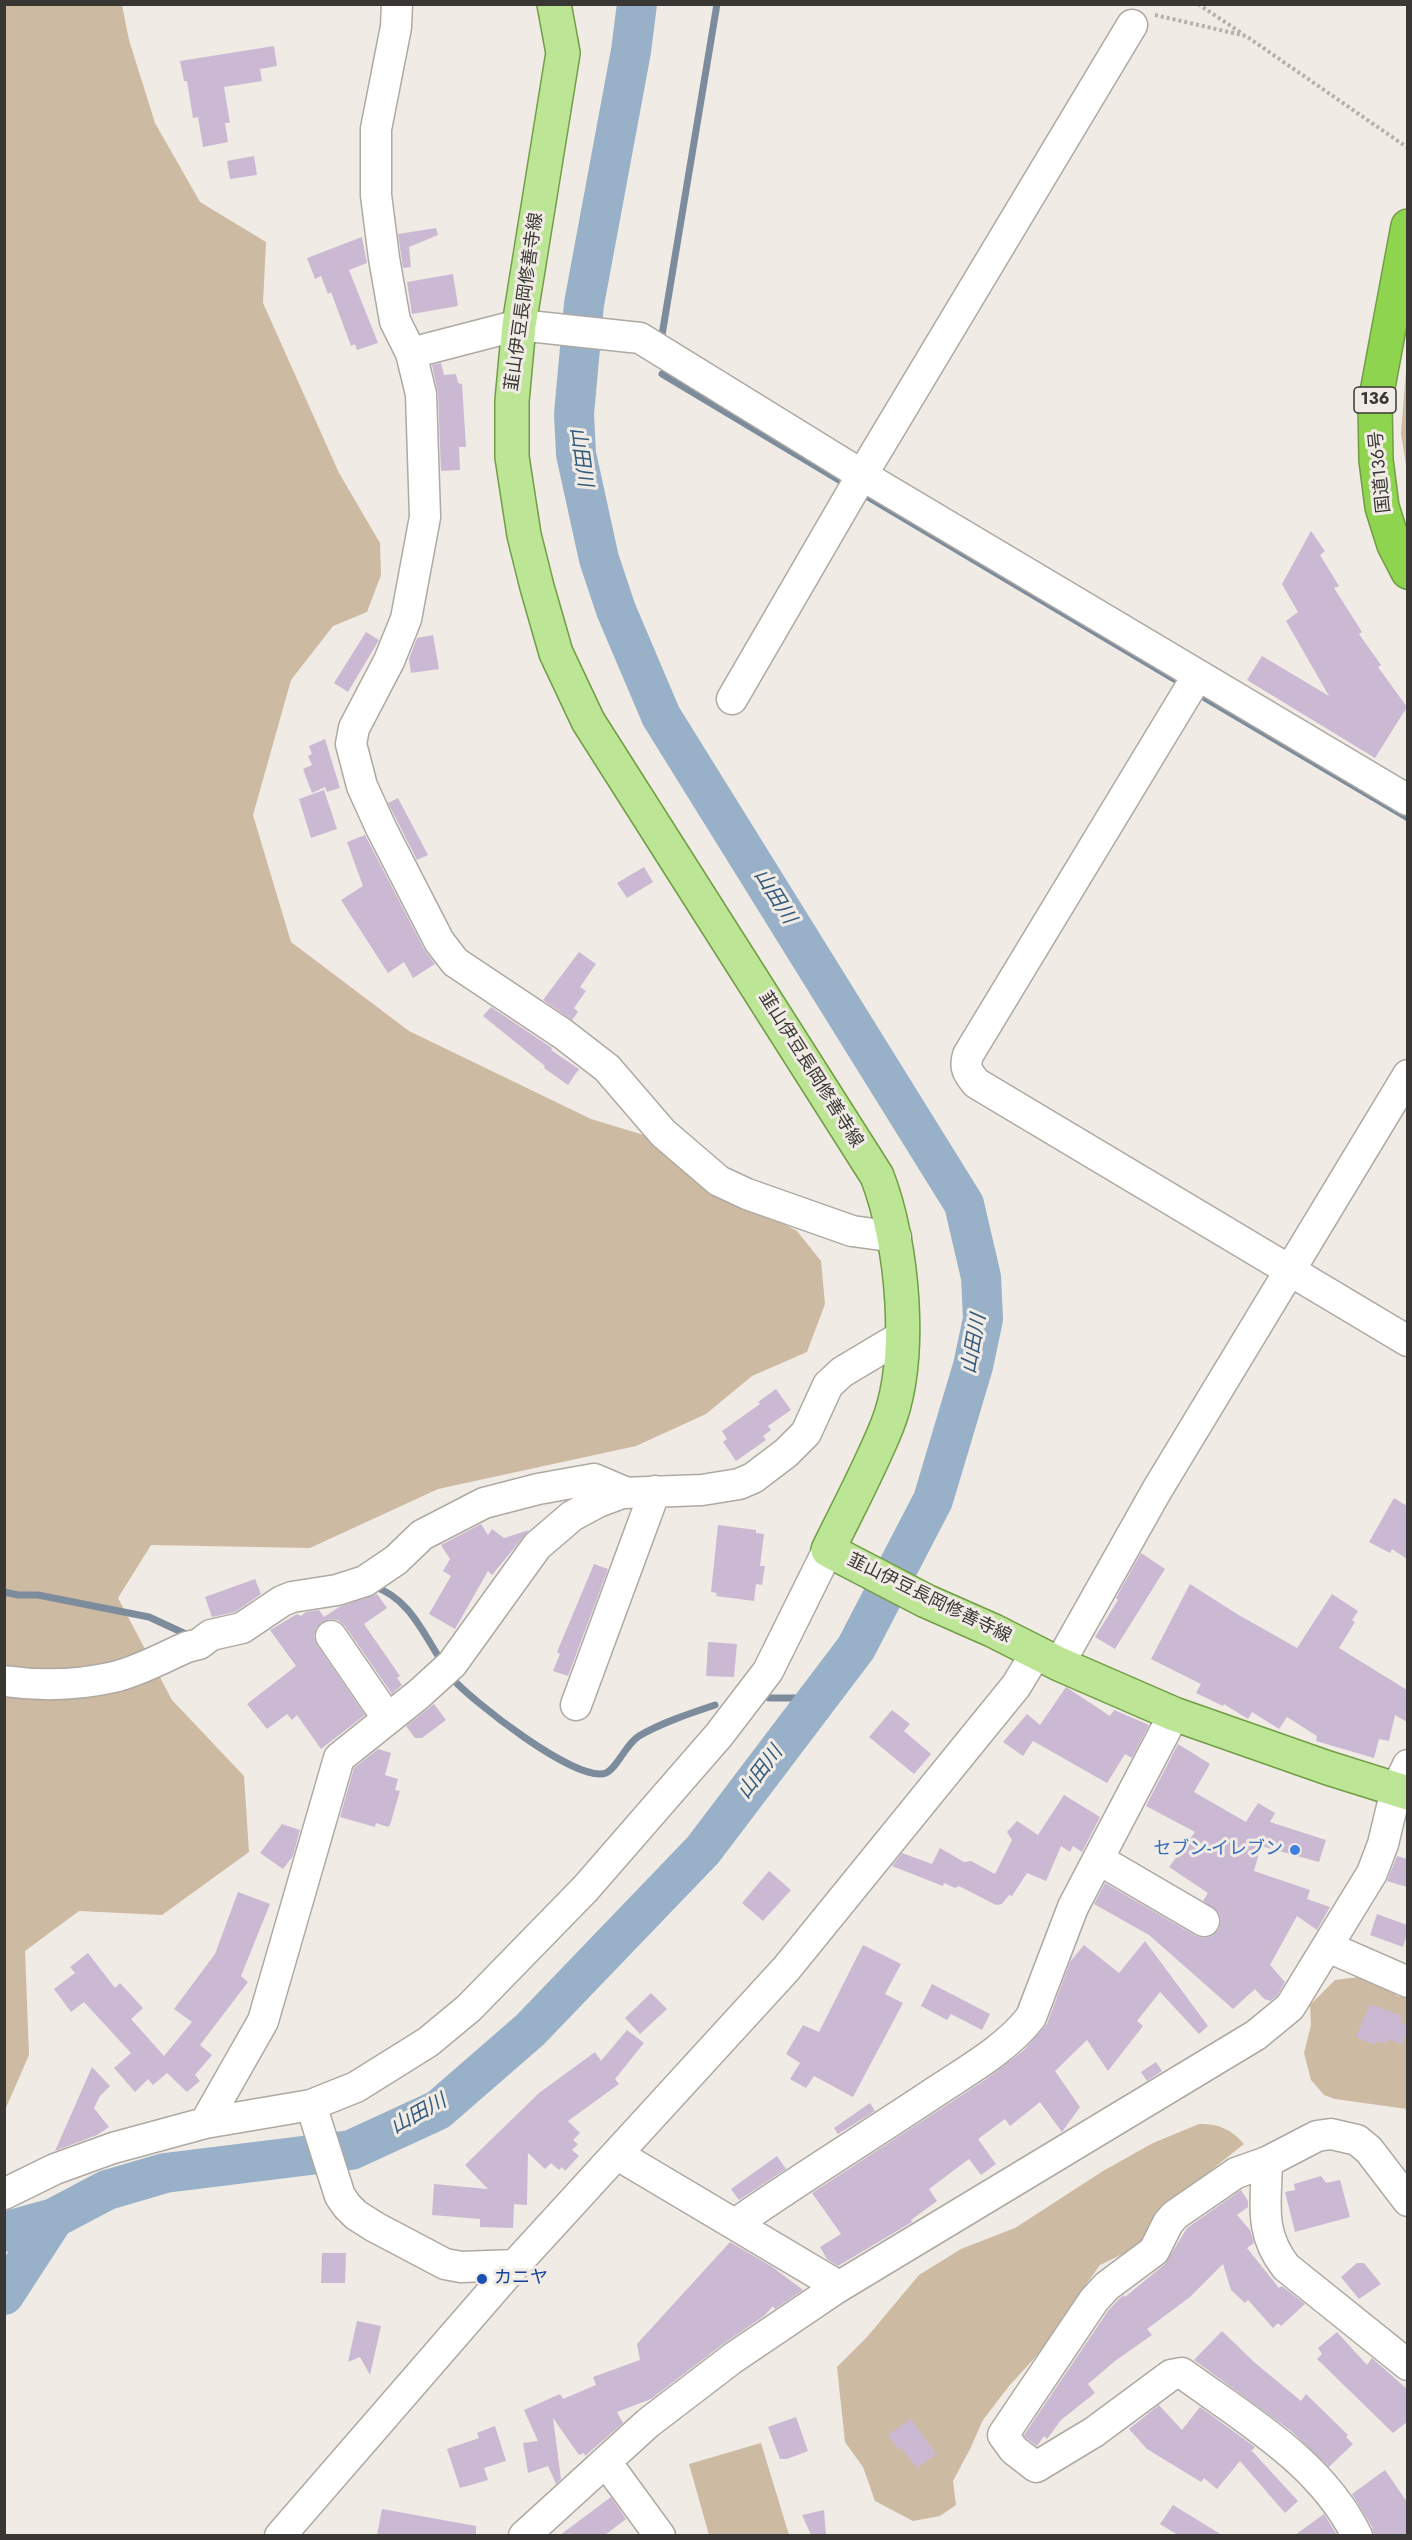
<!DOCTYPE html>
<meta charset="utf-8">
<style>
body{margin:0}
#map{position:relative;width:1412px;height:2540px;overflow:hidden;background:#f0ebe4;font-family:Jost,sans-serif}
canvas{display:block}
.frame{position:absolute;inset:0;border:6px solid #393734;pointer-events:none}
</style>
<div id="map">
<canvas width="1412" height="2540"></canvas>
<div class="frame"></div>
</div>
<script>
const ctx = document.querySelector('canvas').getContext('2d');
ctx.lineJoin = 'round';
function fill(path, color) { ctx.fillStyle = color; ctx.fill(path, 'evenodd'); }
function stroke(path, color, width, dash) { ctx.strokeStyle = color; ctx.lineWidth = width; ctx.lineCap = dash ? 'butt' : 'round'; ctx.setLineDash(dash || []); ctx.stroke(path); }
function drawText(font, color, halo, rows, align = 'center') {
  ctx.font = font + ' Jost,"Noto Sans JP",sans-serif'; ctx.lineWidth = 6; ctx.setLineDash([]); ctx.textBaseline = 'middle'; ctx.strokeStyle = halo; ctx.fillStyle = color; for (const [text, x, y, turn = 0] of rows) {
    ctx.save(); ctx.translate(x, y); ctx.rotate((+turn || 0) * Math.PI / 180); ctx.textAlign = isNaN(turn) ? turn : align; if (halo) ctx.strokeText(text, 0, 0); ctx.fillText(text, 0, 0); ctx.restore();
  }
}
fill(new Path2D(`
 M5 5H122L129 40 155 123 200 202 266 242 263 303 339 473 380 543 381 575 367 612 333 626 291 680 253 815 291 942 409 1031 591 1119 647 1136 706 1182 797 1231 821 1261 825 1304 807 1352 752 1376 706 1414 636 1446 438 1489 310 1548 151 1545 118 1598 172 1700 244 1776 249 1852 162 1915 79 1911 25 1951 29 2055 5 2110Z
 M1407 357H1408L1407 471 1401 434Z
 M1359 1977 1387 1987 1397 1996 1407 1998V2109L1335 2099 1324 2095 1311 2080 1304 2053 1311 2025 1310 2005 1335 1980Z
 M1199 2124C1219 2124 1231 2129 1244 2144L1185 2191 1157 2217 1137 2247 1100 2265 1062 2318 1050 2341 1009 2386 983 2420 970 2449 953 2481 956 2505 940 2516 913 2521 875 2501 863 2467 845 2442 837 2367 867 2337 919 2275 961 2249 1015 2228 1103 2171 1153 2143Z
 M761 2443 789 2535H709L689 2464Z`), '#cdbaa2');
stroke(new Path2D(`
 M662 335 717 4
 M662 374 844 483
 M863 494 1174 679
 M1205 698 1408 818
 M372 1586C409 1597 423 1633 443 1664
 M4 1592 18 1595H38L149 1617 190 1636
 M450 1676C469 1699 577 1784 606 1773 618 1767 625 1745 639 1736 661 1723 691 1713 715 1705
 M769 1698H818`), '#7c8c9c', 7);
stroke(new Path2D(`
 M4 2232 54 2218
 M4 2295 54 2218 107 2190 165 2173 351 2150 438 2110 530 2030 703 1850 856 1648 933 1500 973 1366 983 1319 981 1277 964 1204 661 716 616 610 599 559 576 454 574 414 584 304 631 51 637 4`), '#99b1c8', 40);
fill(new Path2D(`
 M274 46 277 66 260 69 262 81 224 87 230 123H225L228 142 203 147 198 117 193 118 187 81H184L180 61Z
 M254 156 257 175 230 179 227 161Z
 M436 228 438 235 409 247 411 267 403 268 398 234Z
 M362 237 367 263 349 270 378 343 357 350 355 344 351 346 331 292 328 294 321 276 315 279 307 258Z
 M453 274 458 306 412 314 407 282Z
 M441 363 444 375 456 374 458 383 462 384 466 447H459L460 470 441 471 438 393 432 365Z
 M1311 531 1325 551 1320 555 1339 586 1334 588 1362 632 1359 634 1381 665 1378 667 1407 707 1375 758 1247 680 1262 656 1329 696 1286 621 1298 612 1282 584Z
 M366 632 379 640 348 692 334 683Z
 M433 635 439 669 411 673 409 659 417 638Z
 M325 739 340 788 327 792 325 787 312 793 303 769 312 765 308 756 312 754 309 746Z
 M324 790 337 829 311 838 299 799Z
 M398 798 428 855 417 860 388 803Z
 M365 835 424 949 435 964 413 978 404 962 388 973 341 900 363 886 347 842Z
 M644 867 653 882 627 898 617 883Z
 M579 952 596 964 580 987 586 991 574 1008 578 1012 572 1020 543 1000Z
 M491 1007 552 1048 551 1050 579 1069 568 1085 544 1068 545 1066 483 1016Z
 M776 1389 791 1410 768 1426 771 1430 763 1436 766 1440 736 1461 723 1442 727 1439 722 1431 760 1404 758 1402Z
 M1394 1498 1407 1506V1559L1392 1549 1390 1553 1369 1542Z
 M481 1524 488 1535 492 1529 504 1538 529 1530 492 1575 488 1571 455 1629 429 1614 451 1576 443 1571 450 1559 441 1545Z
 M718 1525 756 1530V1533L764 1534 760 1566H765L762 1585 756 1584 754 1601 716 1596 717 1593 711 1592Z
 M1141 1553 1165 1569 1115 1649 1095 1637 1118 1600 1116 1598Z
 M594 1564 608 1569 568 1676 553 1671 560 1654 557 1652Z
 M255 1579 261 1594 235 1612 212 1617 205 1597Z
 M1190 1584 1237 1614 1297 1648 1332 1594 1358 1611 1352 1620 1355 1622 1339 1648 1407 1690V1722L1395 1715 1389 1741 1379 1739 1374 1758 1316 1741 1317 1736 1287 1717 1279 1729 1252 1712 1248 1719 1224 1704 1223 1706 1196 1693 1201 1684 1151 1659Z
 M377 1594 387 1608 364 1624 400 1676 397 1678 402 1685 392 1694 345 1626 338 1620 329 1619 322 1622 316 1628 314 1637 317 1645 365 1715 321 1749 297 1715 292 1720 287 1714 267 1729 247 1704 296 1666 270 1630 297 1614 301 1616 306 1612 319 1610 324 1617 339 1607Z
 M708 1642 737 1644 734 1677 706 1676Z
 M1066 1687 1110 1716 1114 1710 1149 1725 1132 1758 1125 1754 1107 1783 1033 1741 1023 1756 1003 1742 1027 1714 1040 1725Z
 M434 1704 446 1720 422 1738H415L406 1726Z
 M892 1710 910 1724 904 1731 931 1754 914 1774 869 1737Z
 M1178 1744 1210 1764 1194 1792 1246 1822 1258 1803 1275 1813 1270 1822 1326 1840 1319 1862 1261 1846 1254 1871 1310 1890 1307 1899 1330 1907 1317 1930 1297 1916 1270 1965 1285 1982 1277 1996 1270 2001 1264 1999 1255 1989 1233 2009 1149 1935 1094 1904 1105 1883 1196 1936 1204 1938 1212 1936 1219 1929 1221 1921 1219 1913 1203 1901 1208 1893 1169 1867 1195 1832 1146 1806Z
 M378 1749 391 1753 385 1775 398 1779 395 1790 400 1791 390 1825 388 1827 376 1823 375 1827 340 1817 354 1768Z
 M1064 1795 1100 1817 1082 1852 1073 1846 1070 1852 1061 1846 1046 1881 1027 1873 1012 1896 1009 1895 1002 1904 996 1905 959 1886 955 1888 944 1883 943 1886 892 1866 902 1853 932 1864 940 1848 964 1862 971 1861 995 1874 1012 1840 1007 1832 1017 1821 1038 1835Z
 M282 1824 300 1830 293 1856 283 1869 260 1853Z
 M1397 1856 1407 1859V1887L1387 1881Z
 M769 1871 791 1890 763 1921 742 1903Z
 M238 1892 270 1904 241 1976 248 1982 200 2045 212 2055 195 2075 200 2081 187 2092 167 2073 153 2085 148 2079 135 2092 114 2068 131 2053 84 2002 71 2012 54 1989 75 1973 70 1967 88 1953 115 1988 120 1983 143 2008 131 2019 164 2056 192 2022 174 2009 215 1954Z
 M1377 1914 1407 1925V1934L1403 1947 1370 1935Z
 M1145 1941 1208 2026 1199 2034 1160 1992 1137 2021 1143 2026 1108 2071 1087 2040 1055 2071 1080 2107 1062 2132 1040 2102 1010 2126 1005 2119 978 2139 996 2164 981 2175 969 2159 929 2189 937 2201 911 2220 912 2222 838 2266 827 2259 820 2247 841 2234 812 2193 985 2080 1023 2051 1047 2024 1070 1962 1084 1945 1119 1973Z
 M863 1945 901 1964 885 1994 903 2003 853 2097 814 2076 806 2088 790 2079 800 2063 786 2054 803 2025 819 2032Z
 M932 1984 990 2014 982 2030 951 2014 947 2020 921 2006Z
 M651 1993 667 2009 640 2034 625 2018Z
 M1370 2004 1402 2016 1400 2022 1407 2025V2030L1402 2045 1388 2039 1386 2044 1377 2041 1375 2045 1356 2037Z
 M627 2030 644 2043 615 2079 619 2084 568 2121 580 2133 573 2140 578 2144 572 2150 579 2156 565 2171 562 2167 559 2170 551 2163 545 2169 528 2153 527 2205 514 2204 513 2228 480 2227V2219L432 2215 434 2184 488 2189 465 2165 539 2093 595 2052 601 2061Z
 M1156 2062 1162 2071 1147 2081 1141 2072Z
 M92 2067 110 2086 100 2096 94 2108 109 2127 97 2135 55 2151Z
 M870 2103 875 2111 838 2134 834 2128Z
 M777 2156 786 2169 739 2200 731 2189Z
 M1321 2176 1326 2183 1340 2180 1350 2217 1295 2232 1285 2192 1295 2190 1294 2184Z
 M1241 2190 1248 2201V2207L1237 2215 1250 2230 1254 2243 1247 2248 1279 2288 1282 2286 1305 2304 1281 2326 1278 2323 1273 2328 1248 2300 1245 2303 1231 2290 1223 2264 1190 2297 1147 2329 1152 2335 1115 2361 1088 2384 1095 2393 1061 2420 1047 2439 1044 2436 1037 2446 1026 2438 1024 2435 1108 2311 1119 2299 1124 2295 1125 2297 1165 2264 1187 2228Z
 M730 2242 771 2266 803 2290 775 2309 773 2306 764 2316 723 2344 651 2399 617 2412 623 2423 585 2456 584 2453 579 2455 553 2418 561 2479 556 2484 548 2466 528 2473 523 2443 538 2441 524 2410 560 2394 563 2399 596 2385 593 2377 640 2360 637 2344Z
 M322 2253H346L345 2283H321Z
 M1357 2263H1364L1381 2284 1359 2299 1341 2277Z
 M357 2321 381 2326 370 2375 360 2357 348 2362Z
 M1222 2331 1254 2362 1301 2401 1306 2394 1348 2435 1346 2437 1353 2444 1329 2467 1291 2431 1194 2360Z
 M1337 2332 1367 2365 1372 2358 1407 2389V2422L1393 2433 1317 2359 1322 2354 1318 2348Z
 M1159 2405 1182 2430 1200 2407 1255 2447 1249 2453 1252 2451 1298 2501 1285 2513 1240 2461 1217 2489 1204 2478 1201 2482 1147 2449 1129 2429Z
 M796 2417 808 2451 787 2459H780L768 2427Z
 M911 2419 936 2454 917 2468 901 2448 899 2450 888 2435Z
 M495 2426 506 2461 484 2468 488 2480 460 2488 447 2449 479 2438 477 2433Z
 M1385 2470 1407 2502V2535H1374L1372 2527 1352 2494Z
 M611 2497 626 2519 605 2535H560Z
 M1173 2505 1222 2535H1178L1160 2524Z
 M382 2509 476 2526V2535H377Z
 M824 2510 826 2535H811L802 2515Z
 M1324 2514 1337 2535H1295Z`), '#cbb9d4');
const minor = new Path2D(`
 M397 4 396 27 376 129V195L384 258 395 321 411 353 421 394 425 517 406 619 389 661 354 728 351 744 362 786 381 828 439 941 455 962 563 1034 607 1068 663 1133 719 1181 747 1194 852 1231 896 1237
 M411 353 519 325 640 338 862 475 1408 800
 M1198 675 968 1055C964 1068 968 1073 976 1083L1408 1341
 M732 699 862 475 1132 25
 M331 1636 388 1719
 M1059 1664 1157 1490 1408 1075
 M4 1681C40 1686 79 1685 114 1677 139 1671 164 1657 187 1647L199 1644 211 1635 242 1628 282 1601 292 1597 337 1590 365 1581 396 1560 422 1535 484 1503 538 1489 594 1479 627 1493
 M576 1705 655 1491
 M1098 1859 1204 1921
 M1328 1947 1408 1982
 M311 2105 340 2196 347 2206 356 2215 375 2227 445 2264 461 2267 515 2265
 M205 2123 263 2021 339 1758 419 1694 452 1664 537 1546 572 1516 598 1502 622 1493 702 1490 739 1484 753 1478 786 1453 806 1433 828 1385 842 1372 904 1335
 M618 2155 830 2281 835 2289
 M1267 2162C1266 2204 1259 2233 1286 2267L1408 2365
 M4 2194 55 2169 113 2148 205 2123 311 2105 356 2087 428 2042 469 2008 586 1888 719 1735 768 1671 828 1550
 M735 2224C802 2177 871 2135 938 2090 970 2069 1007 2048 1031 2017L1073 1907 1174 1714
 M606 2462 660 2536
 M280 2536 515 2265 786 1969 1016 1686 1036 1653
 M524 2536 648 2423 733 2358 835 2289 1256 2035 1290 2007 1372 1873 1383 1844 1396 1790 1408 1765
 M1357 2536C1322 2463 1245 2419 1182 2373L1171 2375 1094 2432 1036 2467 1014 2450 1003 2435 1094 2300 1107 2286 1154 2251 1168 2223 1175 2215 1236 2173 1267 2162 1317 2136 1331 2134 1357 2140 1369 2150 1408 2201`);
const major = new Path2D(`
 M554 4 563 53 519 325 512 401V457L524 535 537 587 556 653 588 721 877 1176C903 1243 914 1359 887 1426 870 1468 848 1509 828 1550L926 1601 994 1631 1059 1664 1174 1714 1328 1768 1408 1793`);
const highway = new Path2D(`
 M1408 226 1375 403 1376 460 1382 507 1394 545 1408 572`);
stroke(minor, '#aea9a3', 33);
stroke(major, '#719d45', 36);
stroke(highway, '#719d45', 36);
stroke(new Path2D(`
 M1198 4 1243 34
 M1155 15 1246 36 1408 148`), '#b4b0aa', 4, [3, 3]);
stroke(minor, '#fff', 30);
stroke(major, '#bce595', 33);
stroke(highway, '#8fd44e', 33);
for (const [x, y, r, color] of [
 [1295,1850,6,"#3f7fe0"],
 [482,2279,6,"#1a4fb4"]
]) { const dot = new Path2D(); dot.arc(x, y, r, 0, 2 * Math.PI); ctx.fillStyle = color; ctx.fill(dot); stroke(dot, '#f0ebe4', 2); }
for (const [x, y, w] of [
 [1375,400,42]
]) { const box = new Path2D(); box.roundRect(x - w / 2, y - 13, w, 26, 4.5); ctx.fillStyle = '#f0ebe4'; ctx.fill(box); stroke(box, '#393734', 1.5); }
drawText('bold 16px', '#393734', null, [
 ["136",1375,400]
]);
drawText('18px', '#393734', '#f0ebe4', [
 ["韮山伊豆長岡修善寺線",525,302,-82],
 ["国道136号",1381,472,-96],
 ["韮山伊豆長岡修善寺線",810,1070,58],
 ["韮山伊豆長岡修善寺線",929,1599,26]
]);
drawText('18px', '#366cbe', '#f0ebe4', [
 ["セブン-イレブン",1283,1850]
], 'right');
drawText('18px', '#164399', '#f0ebe4', [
 ["カニヤ",494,2279]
], 'left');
drawText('italic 20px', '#335a7c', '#f0ebe4', [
 ["山田川",580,457,82],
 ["山田川",774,897,58],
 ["山田川",975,1344,-80],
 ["山田川",761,1773,-53],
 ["山田川",419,2115,-29]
]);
</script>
